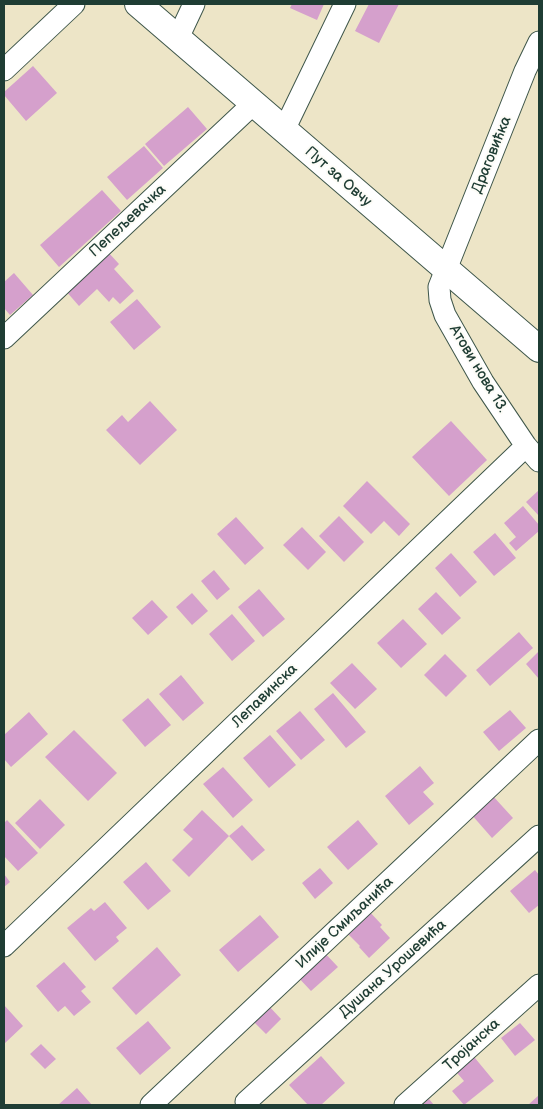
<!DOCTYPE html>
<meta charset="utf-8">
<style>
body{margin:0}
#map{position:relative;width:543px;height:1109px;overflow:hidden;background:#ede5c7;font-family:"Balsamiq Sans",sans-serif}
canvas{display:block}
.frame{position:absolute;inset:0;border:5px solid #1f3d34;pointer-events:none}
</style>
<div id="map">
<canvas width="543" height="1109"></canvas>
<div class="frame"></div>
</div>
<script>
const ctx = document.querySelector('canvas').getContext('2d');
ctx.lineJoin = 'round';
function fill(path, color) { ctx.fillStyle = color; ctx.fill(path, 'evenodd'); }
function stroke(path, color, width, dash) { ctx.strokeStyle = color; ctx.lineWidth = width; ctx.lineCap = dash ? 'butt' : 'round'; ctx.setLineDash(dash || []); ctx.stroke(path); }
function drawText(font, color, halo, rows, align = 'center') {
  ctx.font = font + ' "Balsamiq Sans",sans-serif'; ctx.lineWidth = 4; ctx.setLineDash([]); ctx.textBaseline = 'middle'; ctx.strokeStyle = halo; ctx.fillStyle = color; for (const [text, x, y, turn = 0] of rows) {
    ctx.save(); ctx.translate(x, y); ctx.rotate((+turn || 0) * Math.PI / 180); ctx.textAlign = isNaN(turn) ? turn : align; if (halo) ctx.strokeText(text, 0, 0); ctx.fillText(text, 0, 0); ctx.restore();
  }
}
fill(new Path2D(`
 M292 4H324L317 20 290 8Z
 M369 4H399L379 43 355 31Z
 M33 66 57 93 26 121 4 95V92Z
 M188 107 207 129 164 166 145 144Z
 M144 146 163 168 127 200 107 177Z
 M102 190 121 211 59 267 40 245Z
 M107 251 119 264 114 269 134 291 120 304 113 297 109 302 97 289 79 306 65 290Z
 M14 273 33 295 10 315 4 308V282Z
 M137 299 161 327 134 350 110 322Z
 M150 401 177 430 140 465 106 430 122 415 128 422Z
 M451 421 487 460 449 496 412 457Z
 M367 481 410 524 399 536 384 521 371 534 343 506Z
 M539 490V516L526 502Z
 M523 506 539 525V531L516 551 509 543 516 537 504 523Z
 M339 516 364 542 344 562 319 536Z
 M236 517 264 548 245 565 217 534Z
 M302 527 326 552 308 570 283 545Z
 M495 533 516 558 494 576 473 552Z
 M451 553 477 582 460 597 435 568Z
 M214 570 230 589 217 600 201 581Z
 M259 589 285 619 263 637 238 607Z
 M436 592 461 618 442 635 418 609Z
 M192 593 208 611 192 625 176 607Z
 M152 600 168 617 148 635 132 618Z
 M232 614 255 641 232 661 209 634Z
 M403 619 427 644 401 668 377 643Z
 M519 632 533 648 490 686 476 670Z
 M539 651V679L526 664Z
 M445 654 467 676 446 697 424 675Z
 M352 663 377 689 355 709 330 683Z
 M181 675 204 703 183 721 159 694Z
 M333 693 366 732 346 748 314 709Z
 M148 698 171 725 145 747 122 720Z
 M510 710 526 728 499 751 483 732Z
 M300 711 325 740 301 760 276 731Z
 M29 712 48 734 11 767 4 759V735Z
 M74 730 117 773 88 801 45 757Z
 M270 735 296 765 269 788 243 758Z
 M420 766 434 783 423 792 434 804 409 825 385 796Z
 M223 767 253 800 233 818 203 784Z
 M492 795 513 818 492 838 471 814Z
 M40 799 65 825 40 849 15 823Z
 M202 810 229 836 189 877 172 860 193 839 183 830Z
 M7 820 38 853 18 871 4 856V823Z
 M358 820 378 844 348 870 327 847Z
 M242 825 265 850 252 861 229 836Z
 M146 862 171 891 148 910 123 882Z
 M320 868 333 883 315 899 302 883Z
 M535 870 539 875V905L529 913 510 891Z
 M4 874 10 882 4 887Z
 M105 902 127 928 116 937 119 941 95 961 67 928 91 908 94 911Z
 M367 909 382 925 380 927 390 938 369 958 359 947 360 946 344 930Z
 M260 915 279 937 238 972 219 950Z
 M157 947 181 975 136 1015 112 988Z
 M322 950 338 967 311 991 295 974Z
 M64 962 86 987 81 991 91 1002 74 1016 65 1006 58 1012 36 986Z
 M267 1004 281 1019 266 1034 251 1019Z
 M4 1005 23 1026 4 1044Z
 M148 1021 171 1048 140 1075 116 1048Z
 M520 1023 535 1040 515 1056 501 1038Z
 M41 1044 56 1059 45 1069 30 1054Z
 M470 1052 494 1081 464 1105 452 1091 464 1081 452 1067Z
 M321 1056 345 1083 321 1105H308L289 1085Z
 M77 1088 92 1105H58Z
 M539 1095V1105H528Z
 M429 1099 434 1105H422Z`), '#d5a0cc');
const minor = new Path2D(`
 M178 38 194 4
 M539 42 525 71 439 287 440 300 445 315 483 382 526 446 539 461
 M4 70 74 4
 M284 130 345 4
 M4 338 253 104
 M4 946 526 446
 M246 1102 539 836
 M151 1105 539 740
 M405 1105 539 985`);
const tertiary = new Path2D(`
 M138 4 539 349`);
stroke(minor, '#3e564a', 23);
stroke(tertiary, '#3e564a', 28);
stroke(minor, '#fff', 21);
stroke(tertiary, '#fff', 26);
drawText('15px', '#1f3d34', '#fdfcf7', [
 ["Драговићка",492,155,-68],
 ["Пут за Овчу",338,177,41],
 ["Пепељевачка",128,221,-43],
 ["Атови нова 13.",478,369,59],
 ["Лепавинска",265,696,-44],
 ["Илије Смиљанића",345,923,-43],
 ["Душана Урошевића",393,969,-42],
 ["Тројанска",472,1045,-42]
]);
</script>
